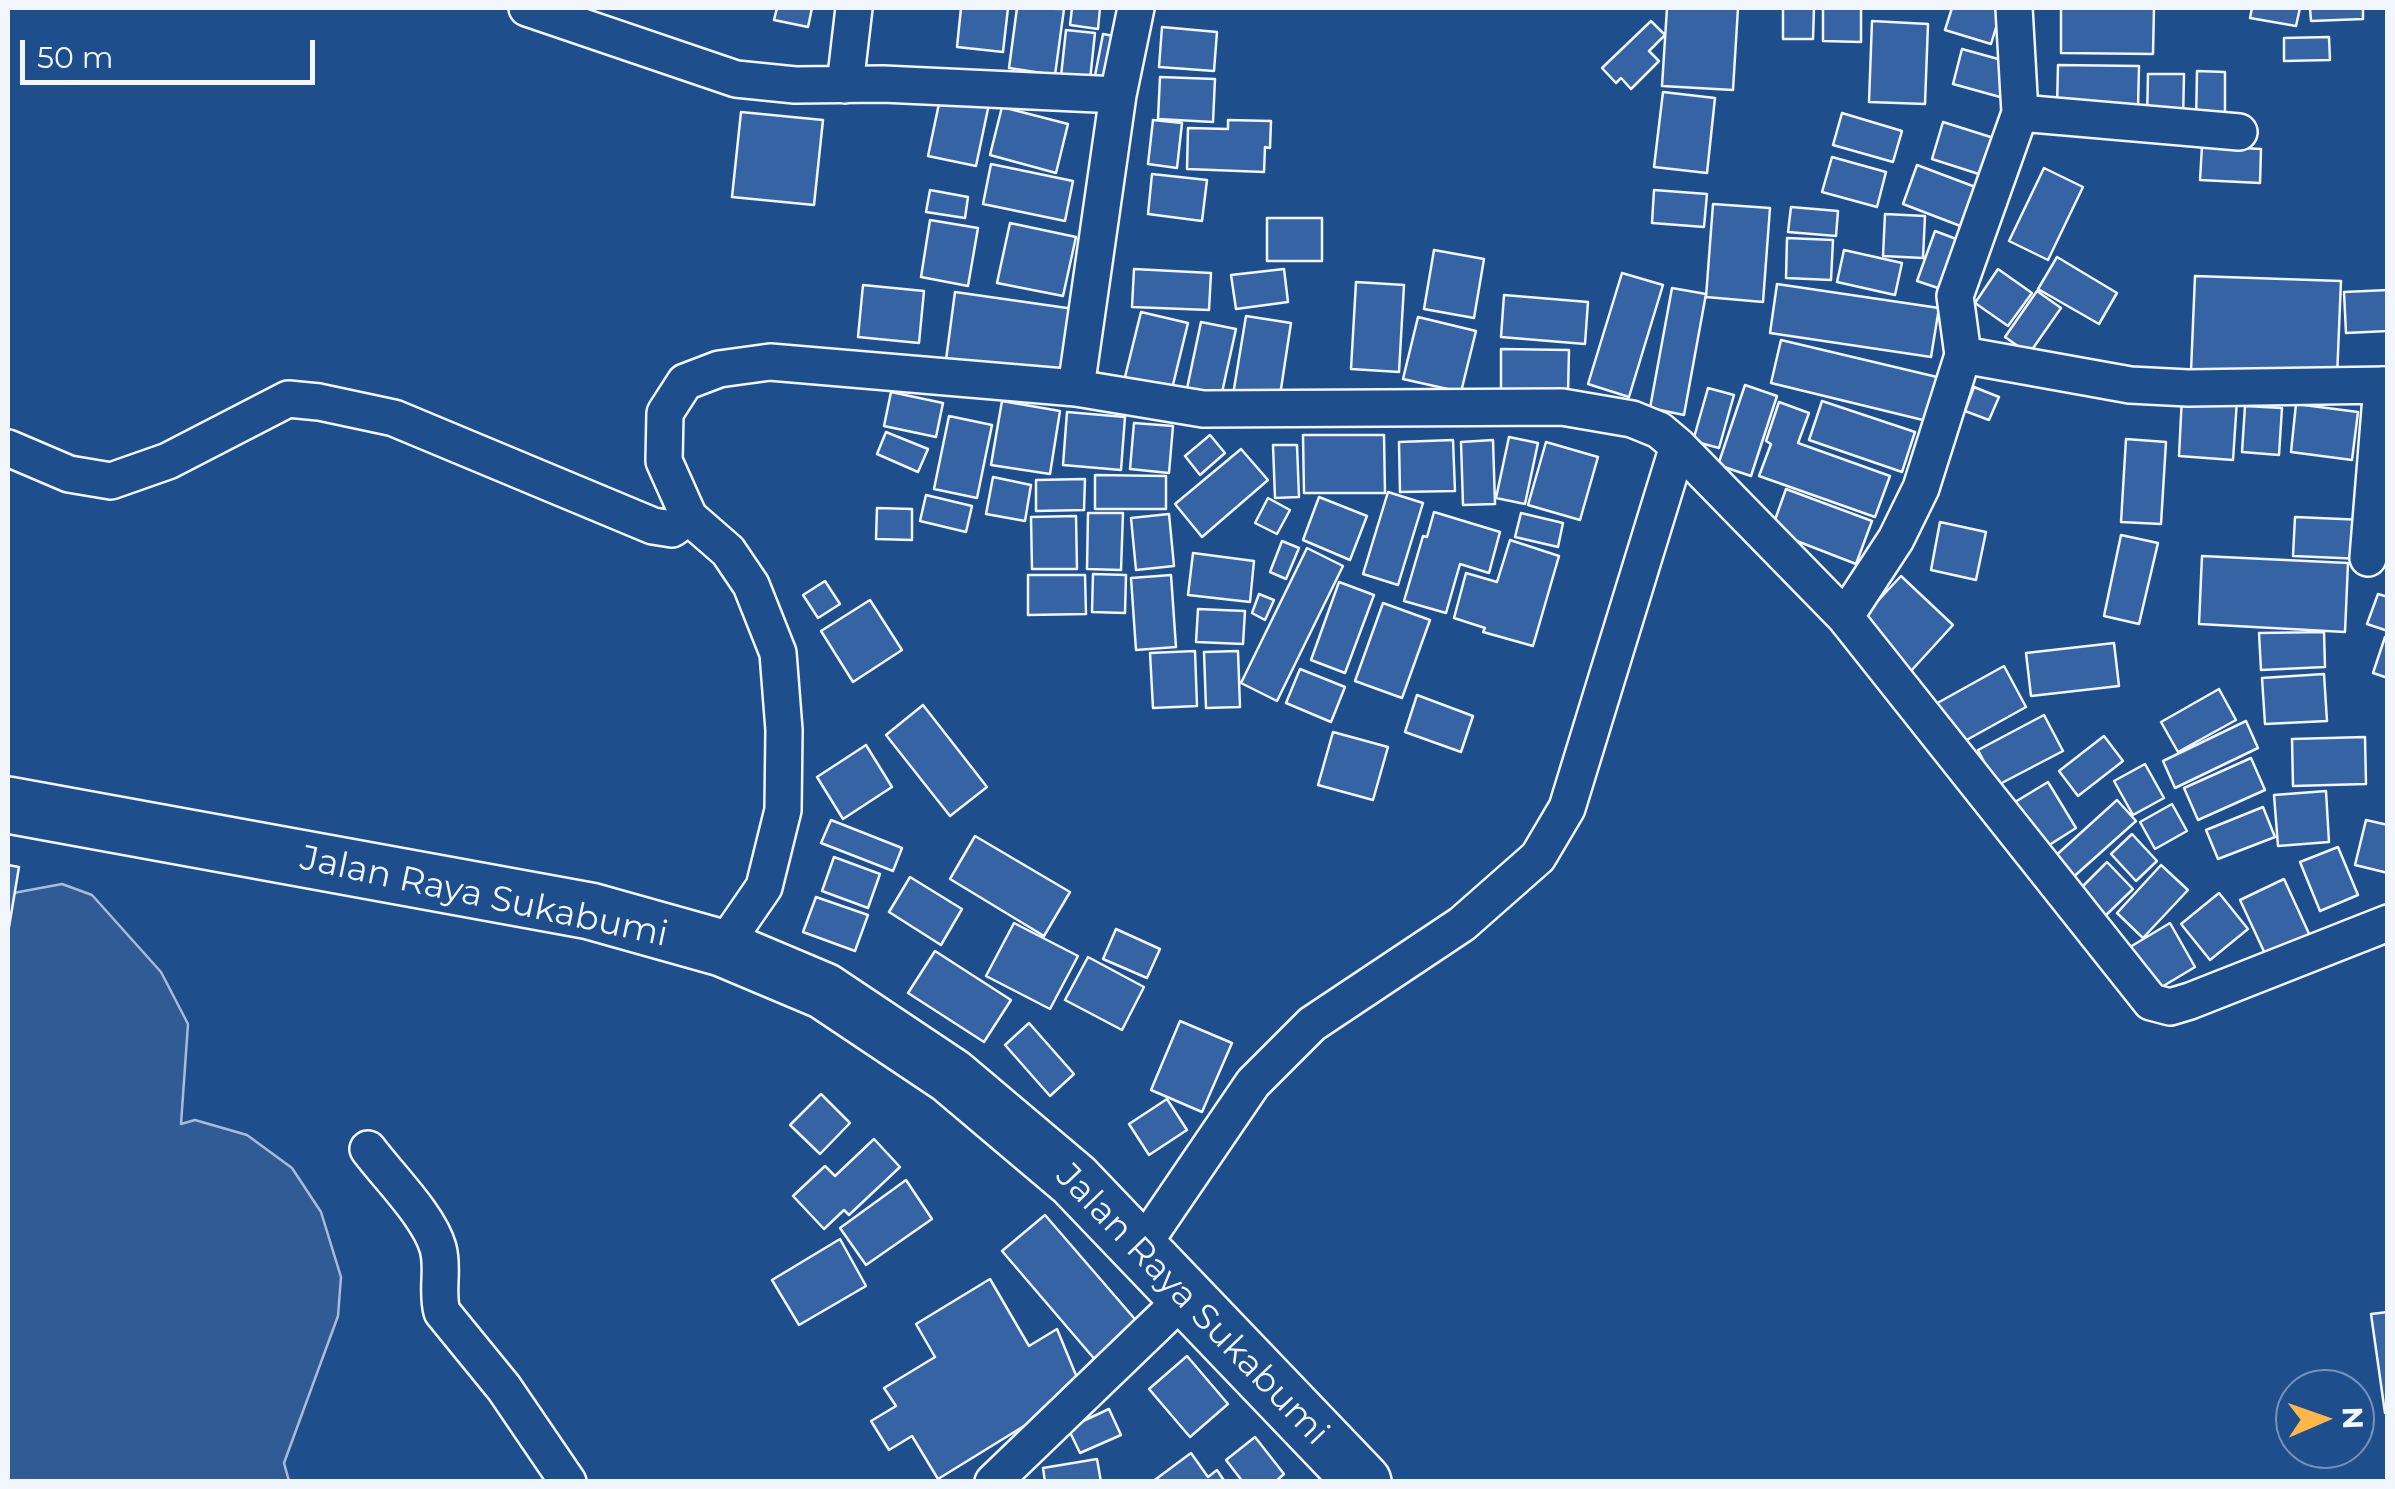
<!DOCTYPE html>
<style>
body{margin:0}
#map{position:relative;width:2395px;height:1489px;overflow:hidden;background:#1f4e8c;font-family:Montserrat,sans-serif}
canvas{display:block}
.frame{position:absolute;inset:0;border:10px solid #f2f6ff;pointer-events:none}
.north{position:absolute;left:2275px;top:1369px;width:100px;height:100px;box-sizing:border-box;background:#1f4e8c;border:2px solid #7391ba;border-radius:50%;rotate:88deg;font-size:28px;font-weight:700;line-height:40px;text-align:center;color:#f2f6ff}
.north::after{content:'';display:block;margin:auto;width:35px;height:45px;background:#ffb74d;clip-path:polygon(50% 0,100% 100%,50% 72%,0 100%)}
.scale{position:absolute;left:20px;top:40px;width:295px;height:45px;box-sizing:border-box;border:5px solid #f2f6ff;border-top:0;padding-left:12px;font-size:30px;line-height:35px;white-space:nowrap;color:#f2f6ff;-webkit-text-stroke:8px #1f4e8c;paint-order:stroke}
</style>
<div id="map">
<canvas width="2395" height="1489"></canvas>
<div class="frame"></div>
<div class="north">N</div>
<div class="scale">50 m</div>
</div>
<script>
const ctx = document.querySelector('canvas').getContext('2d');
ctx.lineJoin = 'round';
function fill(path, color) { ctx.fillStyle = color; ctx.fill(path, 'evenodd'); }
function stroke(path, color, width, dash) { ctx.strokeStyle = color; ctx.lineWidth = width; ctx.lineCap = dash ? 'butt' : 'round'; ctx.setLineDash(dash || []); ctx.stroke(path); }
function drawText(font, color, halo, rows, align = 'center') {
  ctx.font = font + ' Montserrat,sans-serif'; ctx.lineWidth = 8; ctx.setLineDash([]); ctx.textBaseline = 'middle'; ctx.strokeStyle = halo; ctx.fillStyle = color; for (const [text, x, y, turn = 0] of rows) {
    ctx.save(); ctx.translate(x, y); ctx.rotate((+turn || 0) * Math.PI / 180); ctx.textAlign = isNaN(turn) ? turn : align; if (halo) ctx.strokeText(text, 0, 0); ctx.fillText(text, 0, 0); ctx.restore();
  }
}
const built = new Path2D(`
 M62 884 92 895 161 972 188 1024 181 1124 195 1120 247 1135 292 1168 321 1212 341 1277 338 1316 284 1463 289 1481 8 1482V894Z`);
fill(built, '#305b95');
stroke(built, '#a8bbd7', 2.5);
const building = new Path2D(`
 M777 8H812L808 27 774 20Z
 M961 8H1008L1003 52 957 47Z
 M1017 8 1064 9 1055 75 1009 68Z
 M1072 8H1100L1098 29 1070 25Z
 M1667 8H1738L1733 90 1662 86Z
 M1783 8H1814L1813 39H1783Z
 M1823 8H1861V42L1823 41Z
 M1952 8H2002L1991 44 1945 30Z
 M2061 8H2154L2153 54 2061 53Z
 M2252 8H2300L2296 26 2250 18Z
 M2310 8H2363V19L2311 21Z
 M1651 21 1665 35 1649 51 1659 61 1631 89 1621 78 1616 83 1602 68Z
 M1872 21 1928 24 1925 104 1869 102Z
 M1162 27 1217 32 1214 71 1159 67Z
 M1066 30 1095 33 1090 80 1061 76Z
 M1103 34 1119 37 1110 83 1094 81Z
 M2329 37 2330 60 2284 61V38Z
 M1962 49 2009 62 2000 97 1953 84Z
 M2058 65 2139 66 2138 108 2057 107Z
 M2197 71 2225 72V124H2196Z
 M2148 74H2184L2183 122 2147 120Z
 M1160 77 1215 79 1213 122 1158 119Z
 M1663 92 1715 98 1707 173 1654 167Z
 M941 94 989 104 976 166 928 156Z
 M1002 107 1068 124 1056 173 990 155Z
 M741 112 823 120 814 205 732 197Z
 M1842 113 1902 131 1893 162 1833 145Z
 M1153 120 1182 123 1177 168 1148 164Z
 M1228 120 1271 121 1270 148 1265 147 1264 172 1187 169 1188 128 1228 129Z
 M1943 122 1997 139 1985 176 1932 159Z
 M2202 146 2261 149 2260 183 2200 180Z
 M1832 157 1886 172 1877 207 1822 192Z
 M991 164 1073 181 1065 221 983 204Z
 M1917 165 1978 188 1963 227 1903 204Z
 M2044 168 2083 187 2048 260 2009 241Z
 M1152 174 1207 180 1202 221 1148 214Z
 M930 190 968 197 965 218 926 212Z
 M1654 190 1707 194 1704 227 1652 223Z
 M1713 204 1770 208 1763 302 1706 297Z
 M1791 207 1838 211 1836 236 1788 232Z
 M1885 214 1925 216 1923 258 1883 256Z
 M1267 218H1322V261H1267Z
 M930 220 978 228 968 286 921 277Z
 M1010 223 1076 237 1063 296 997 283Z
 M1935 231 1959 240 1941 289 1917 281Z
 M1787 238 1833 240 1831 280 1786 278Z
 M1434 250 1484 259 1474 318 1424 309Z
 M1844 250 1902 263 1895 295 1837 282Z
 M2057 257 2117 293 2099 324 2038 289Z
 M1134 269 1211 273 1209 310 1132 307Z
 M1284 269 1288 302 1236 309 1231 275Z
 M1998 269 2032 293 2008 326 1975 303Z
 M1622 273 1663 285 1629 397 1588 384Z
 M2195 276 2341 281 2337 377 2191 371Z
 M1356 282 1404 285 1399 372 1351 369Z
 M1777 284 1939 308 1931 357 1770 333Z
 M863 285 924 291 919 343 858 337Z
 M1672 288 1706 294 1684 415 1650 408Z
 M2388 290V331L2346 333 2344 292Z
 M2037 291 2061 308 2029 354 2005 337Z
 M955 292 1074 309 1064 376 946 360Z
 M1504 295 1588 302 1585 344 1501 337Z
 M1141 312 1188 323 1171 393 1124 381Z
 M1246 316 1291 323 1279 402 1233 395Z
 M1418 317 1476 331 1461 392 1403 379Z
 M1201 322 1236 329 1219 406 1185 398Z
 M1781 340 1937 377 1927 421 1771 383Z
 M1501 349 1569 350 1568 393 1501 392Z
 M1745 385 1777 396 1751 476 1718 465Z
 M1974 387 1999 397 1989 420 1965 411Z
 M1708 388 1734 395 1719 448 1693 441Z
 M891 392 943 403 936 437 884 426Z
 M2182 396 2237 400 2233 460 2179 456Z
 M1002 401 1060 411 1050 474 991 465Z
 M1822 401 1915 432 1902 472 1809 440Z
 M1779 402 1809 413 1798 443 1890 476 1875 517 1759 476 1771 444 1766 441Z
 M2296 404 2358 412 2352 460 2291 452Z
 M2245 406 2282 408 2279 455 2242 452Z
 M1067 412 1125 417 1121 470 1063 465Z
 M949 416 992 425 977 498 934 489Z
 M1134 423 1173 426 1169 473 1130 469Z
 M886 432 928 449 918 472 877 454Z
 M1210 435 1225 453 1200 475 1185 456Z
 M1303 435H1384L1385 493H1304Z
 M1509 437 1538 443 1525 504 1496 498Z
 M2126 439 2166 442 2161 524 2121 522Z
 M1453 440 1455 491 1400 492 1399 442Z
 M1493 440 1495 504 1463 505 1461 442Z
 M1546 442 1598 457 1580 520 1528 505Z
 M1273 445H1297L1299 497 1275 498Z
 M1241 449 1268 480 1202 537 1175 504Z
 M1095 475 1166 476V509H1095Z
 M993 477 1031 485 1025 521 986 514Z
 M1085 479 1084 510 1036 511V480Z
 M1786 489 1872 521 1856 564 1771 531Z
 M1388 492 1423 503 1398 585 1363 574Z
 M926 495 972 506 966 532 920 521Z
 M1319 497 1367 516 1350 560 1303 540Z
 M1268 498 1290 510 1277 534 1255 523Z
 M877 508 912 509V540L876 539Z
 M1434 512 1500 532 1489 573 1460 564 1446 613 1404 601 1423 536 1427 537Z
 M1088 513H1123L1121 570 1087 569Z
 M1521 513 1563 523 1558 547 1515 537Z
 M1169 514 1174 566 1136 570 1131 518Z
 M1076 516 1077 569H1032L1031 517Z
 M2295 517 2365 520 2363 559 2293 556Z
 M1940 522 1986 532 1976 580 1931 570Z
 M2121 535 2158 543 2139 624 2104 616Z
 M1510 540 1559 556 1533 646 1483 632 1485 628 1454 618 1466 573 1497 582Z
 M1282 541 1299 548 1286 579 1270 572Z
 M1307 548 1343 566 1277 701 1241 683Z
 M1193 553 1254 561 1250 602 1188 595Z
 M2202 556 2348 563 2345 632 2199 624Z
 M1093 574 1126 575 1125 613 1092 612Z
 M1028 575H1085L1086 614 1028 615Z
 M1171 575 1176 647 1136 650 1131 578Z
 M1901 576 1953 625 1911 671 1858 622Z
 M825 581 840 604 818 618 803 595Z
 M1339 582 1374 595 1345 673 1311 660Z
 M1259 594 1274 600 1265 620 1252 613Z
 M2378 594 2388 597V631L2367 624Z
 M870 600 902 650 853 682 821 631Z
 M1383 603 1430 620 1402 698 1355 681Z
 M1198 609 1245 611 1243 644 1196 642Z
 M2324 632 2325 667 2261 670 2259 633Z
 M2385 637 2388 638V678L2373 673Z
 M2114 643 2119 686 2031 696 2026 653Z
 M1195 651 1197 706 1153 708 1150 653Z
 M1238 651 1240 707 1206 708 1204 652Z
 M2004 666 2026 707 1954 747 1932 706Z
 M1300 669 1345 687 1331 722 1286 703Z
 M2324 674 2327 721 2265 724 2262 678Z
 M2219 689 2236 720 2178 752 2161 722Z
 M1417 695 1473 716 1461 752 1405 732Z
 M923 705 987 787 950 816 886 735Z
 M2044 715 2063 751 1996 786 1978 750Z
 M2246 721 2258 748 2175 788 2163 761Z
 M1333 732 1388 747 1373 800 1318 785Z
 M2104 736 2123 761 2078 796 2059 771Z
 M2365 737 2366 784 2293 786 2292 739Z
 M866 745 892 787 843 819 817 777Z
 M2251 758 2265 790 2198 820 2184 788Z
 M2145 764 2164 798 2133 815 2114 781Z
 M2048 782 2076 828 2043 849 2015 802Z
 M2326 791 2329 842 2278 846 2274 795Z
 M2117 800 2136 821 2070 880 2052 859Z
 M2172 804 2187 831 2155 849 2140 822Z
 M2263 807 2275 837 2218 859 2206 830Z
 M831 820 902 848 893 871 821 843Z
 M2366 820 2388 825V873L2355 865Z
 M2132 834 2157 861 2136 881 2111 854Z
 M975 836 1070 892 1044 936 950 879Z
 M2338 847 2358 895 2320 911 2300 862Z
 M834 857 880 874 868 908 822 891Z
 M2107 862 2133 889 2102 919 2076 893Z
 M8 865 19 867 9 927H8Z
 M2161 865 2188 890 2143 938 2117 913Z
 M910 877 962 909 941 945 889 912Z
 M2284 879 2311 938 2267 958 2240 900Z
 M2219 893 2248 929 2210 960 2181 924Z
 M816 897 868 915 855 951 803 932Z
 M1014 923 1078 956 1050 1009 986 976Z
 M2170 923 2195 967 2155 991 2130 947Z
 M1116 929 1160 949 1147 978 1103 959Z
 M935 951 1011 1000 984 1042 908 993Z
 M1088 957 1144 987 1122 1030 1065 1000Z
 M1180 1021 1232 1043 1202 1112 1151 1090Z
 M1029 1023 1074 1074 1050 1096 1005 1045Z
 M821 1094 850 1123 820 1154 790 1125Z
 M1167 1099 1187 1130 1149 1155 1129 1124Z
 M874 1139 900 1167 849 1215 844 1210 824 1229 793 1196 825 1166 835 1176Z
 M906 1180 932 1219 866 1265 840 1228Z
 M1045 1215 1140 1325 1097 1362 1002 1251Z
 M840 1239 866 1286 799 1325 772 1280Z
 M990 1279 1029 1346 1057 1329 1078 1380 1063 1402 938 1479 912 1436 889 1450 871 1421 896 1406 884 1388 935 1357 916 1324Z
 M2388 1312V1413H2385L2371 1314Z
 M1187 1356 1228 1404 1190 1437 1149 1389Z
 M1109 1409 1121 1435 1080 1453 1068 1428Z
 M1255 1437 1284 1474 1275 1482H1243L1226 1460Z
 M1191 1453 1208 1477 1217 1470 1225 1482H1152Z
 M1097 1459 1101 1482H1045L1043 1468Z`);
fill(building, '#3563a3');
stroke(building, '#f2f6ff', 2.5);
const minor = new Path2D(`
 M527 8 736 79 795 85 883 84 1118 95
 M845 85 854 8
 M2020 113 2239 132
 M1963 355 2130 385 2188 388 2388 385
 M1076 388 1118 95 1136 8
 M8 448 69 474 111 481 168 461 288 399 319 402 394 418 653 526 672 529 689 517
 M2368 558 2382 385
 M1845 617 1896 539 1921 488 1963 355 1955 296 2020 113 2014 8
 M722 948 764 887 783 810 784 730 778 653 751 585 728 551 689 517 664 461 665 413 685 382 719 369 770 362 1076 388 1203 409 1562 407 1632 419 1659 430 1678 446 1845 617 2151 1002 2170 1007 2190 1001 2388 923
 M368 1149C388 1176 429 1216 438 1248 444 1269 436 1291 442 1312L504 1388 568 1482
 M1140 1249 1253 1083 1312 1024 1462 924 1538 857 1567 808 1678 446
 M993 1482 1185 1297`);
const trunk = new Path2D(`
 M8 805 590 911 722 948 824 991 951 1076 1074 1180 1363 1482`);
stroke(minor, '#f2f6ff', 40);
stroke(trunk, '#f2f6ff', 60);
stroke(minor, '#1f4e8c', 35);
stroke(trunk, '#1f4e8c', 55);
drawText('35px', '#f2f6ff', '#1f4e8c', [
 ["Jalan Raya Sukabumi",484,897,12],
 ["Jalan Raya Sukabumi",1192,1305,46]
]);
</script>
